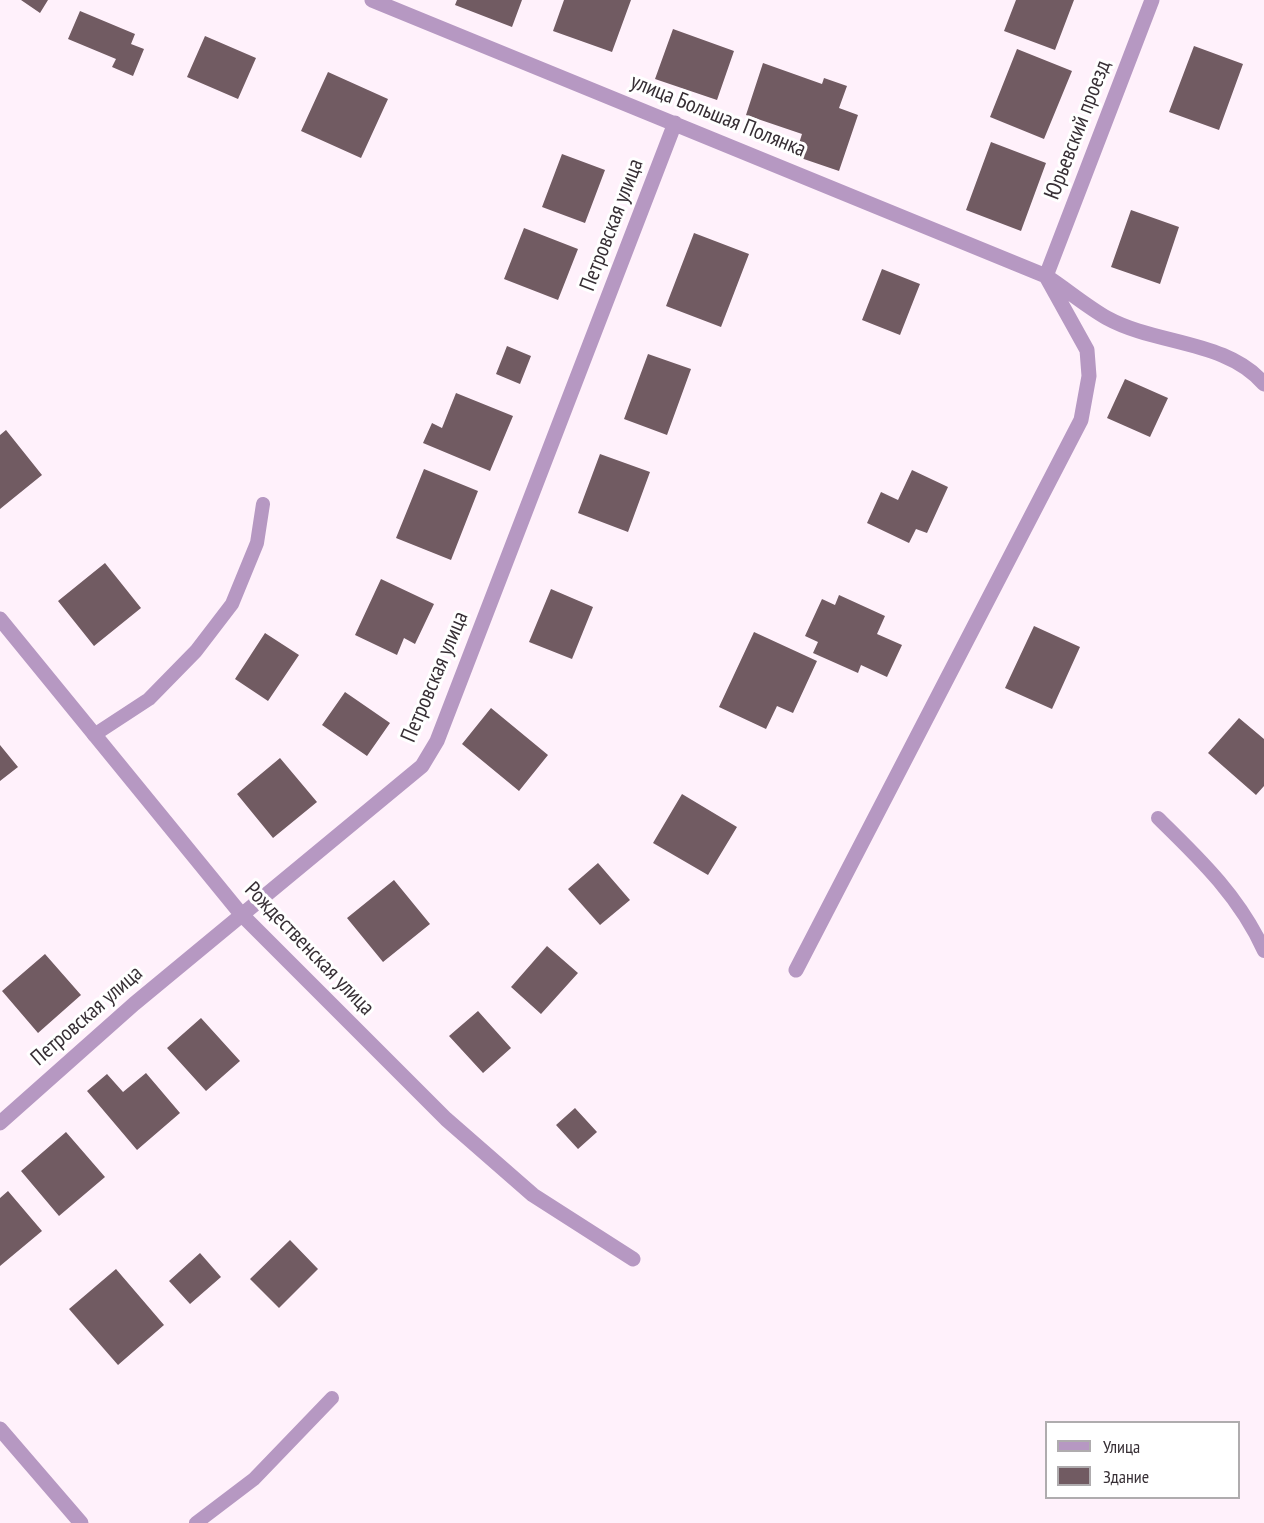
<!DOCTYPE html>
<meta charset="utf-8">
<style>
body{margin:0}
#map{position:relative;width:1264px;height:1523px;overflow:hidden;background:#fff1fb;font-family:"PT Sans Narrow",sans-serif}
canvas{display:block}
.legend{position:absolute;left:1045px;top:1421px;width:195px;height:78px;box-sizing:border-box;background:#fff;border:2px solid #afacae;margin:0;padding:8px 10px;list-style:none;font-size:18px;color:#372f35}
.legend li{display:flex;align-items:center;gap:12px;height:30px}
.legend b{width:30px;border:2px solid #afacae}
</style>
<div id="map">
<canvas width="1264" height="1523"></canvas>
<ul class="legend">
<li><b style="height:8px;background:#b698c2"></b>Улица</li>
<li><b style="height:16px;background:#715b62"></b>Здание</li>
</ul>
</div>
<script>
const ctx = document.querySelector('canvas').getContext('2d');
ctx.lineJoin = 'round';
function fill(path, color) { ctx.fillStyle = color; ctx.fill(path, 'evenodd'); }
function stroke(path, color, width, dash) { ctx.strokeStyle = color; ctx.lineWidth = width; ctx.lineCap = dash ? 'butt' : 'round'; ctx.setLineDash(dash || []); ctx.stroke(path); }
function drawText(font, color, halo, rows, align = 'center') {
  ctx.font = font + ' "PT Sans Narrow",sans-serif'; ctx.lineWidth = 6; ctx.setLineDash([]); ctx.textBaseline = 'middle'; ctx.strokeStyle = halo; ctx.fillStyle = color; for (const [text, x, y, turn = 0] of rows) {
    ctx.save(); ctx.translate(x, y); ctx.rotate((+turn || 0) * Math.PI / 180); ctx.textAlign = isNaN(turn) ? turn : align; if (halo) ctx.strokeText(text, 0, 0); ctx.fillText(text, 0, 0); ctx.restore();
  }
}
fill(new Path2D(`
 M21 0H48L40 13Z
 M457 0H522L512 27 455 5Z
 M564 0H631L612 52 553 31Z
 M1016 0H1074L1055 50 1004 31Z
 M80 11 135 34 131 44 144 49 133 76 112 67 116 59 68 39Z
 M673 29 734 51 717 100 655 79Z
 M205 36 256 58 238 99 187 77Z
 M1194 46 1243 64 1219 130 1169 112Z
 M1017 49 1072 71 1044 139 990 117Z
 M763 63 822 84 824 78 847 86 839 108 858 115 839 171 795 156 802 134 746 115Z
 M328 72 388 99 361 158 301 131Z
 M991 142 1046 163 1021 231 966 210Z
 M562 154 605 170 585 223 542 207Z
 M1131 210 1179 227 1160 284 1111 267Z
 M524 228 578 249 558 300 504 279Z
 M694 233 749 254 721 327 666 306Z
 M882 269 920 284 900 335 862 320Z
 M507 346 531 356 520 384 496 374Z
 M648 354 691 369 667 435 624 419Z
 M1125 379 1168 398 1150 437 1107 418Z
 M456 393 513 416 490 471 423 443 432 423 442 428Z
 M6 430 42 475 0 509V435Z
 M600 454 650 472 628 532 578 513Z
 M424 469 478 491 451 560 396 538Z
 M912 470 948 487 927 533 916 529 909 543 867 523 881 492 898 500Z
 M105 563 141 608 94 646 58 601Z
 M381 579 434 604 415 644 404 638 397 655 355 635Z
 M551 589 593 607 572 659 529 642Z
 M839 595 885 616 877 634 902 645 887 677 861 665 858 673 813 653 818 642 805 636 822 599 835 605Z
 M1034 626 1080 647 1052 709 1005 688Z
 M754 632 817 661 793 713 777 706 766 729 719 707Z
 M265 633 299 655 268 701 235 679Z
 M345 692 390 723 367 756 322 725Z
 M491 708 548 755 519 791 462 744Z
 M1239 718 1264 739V786L1256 795 1208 753Z
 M0 745 18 767 0 781Z
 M280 758 317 802 273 838 237 794Z
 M682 794 737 827 708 875 653 843Z
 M598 863 630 900 600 925 568 889Z
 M394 880 430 924 383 962 347 918Z
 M547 946 578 973 541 1014 511 987Z
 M45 954 81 995 38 1033 2 991Z
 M478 1011 511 1048 483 1073 449 1036Z
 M201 1018 240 1061 206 1091 167 1048Z
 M146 1073 180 1113 137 1150 87 1091 107 1074 123 1092Z
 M575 1108 597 1132 578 1149 556 1125Z
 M66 1132 105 1177 59 1216 21 1171Z
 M8 1191 42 1231 0 1266V1198Z
 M290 1240 318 1269 279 1308 250 1279Z
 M200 1253 221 1277 190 1304 169 1281Z
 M116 1269 164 1325 118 1365 69 1309Z`), '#715b62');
stroke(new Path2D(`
 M94 735 149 699 196 651 232 604 257 543 263 504
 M1158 818C1199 858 1240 897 1264 951
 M196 1523 254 1479 332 1398`), '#b698c2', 14);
stroke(new Path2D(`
 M372 0 1046 276C1066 289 1086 306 1107 318 1156 345 1227 340 1264 384
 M1046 276 1152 0
 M0 619 241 914 446 1119 533 1195 633 1259
 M796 970 1081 420 1089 376 1087 350 1047 278
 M0 1123 134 1004 422 766 437 741 675 123
 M0 1429 81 1523`), '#b698c2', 15);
drawText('22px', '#372f35', '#fff', [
 ["улица Большая Полянка",718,116,22],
 ["Юрьевский проезд",1078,130,-69],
 ["Петровская улица",612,225,-69],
 ["Петровская улица",435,677,-67],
 ["Рождественская улица",309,949,46],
 ["Петровская улица",87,1016,-41]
]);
</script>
